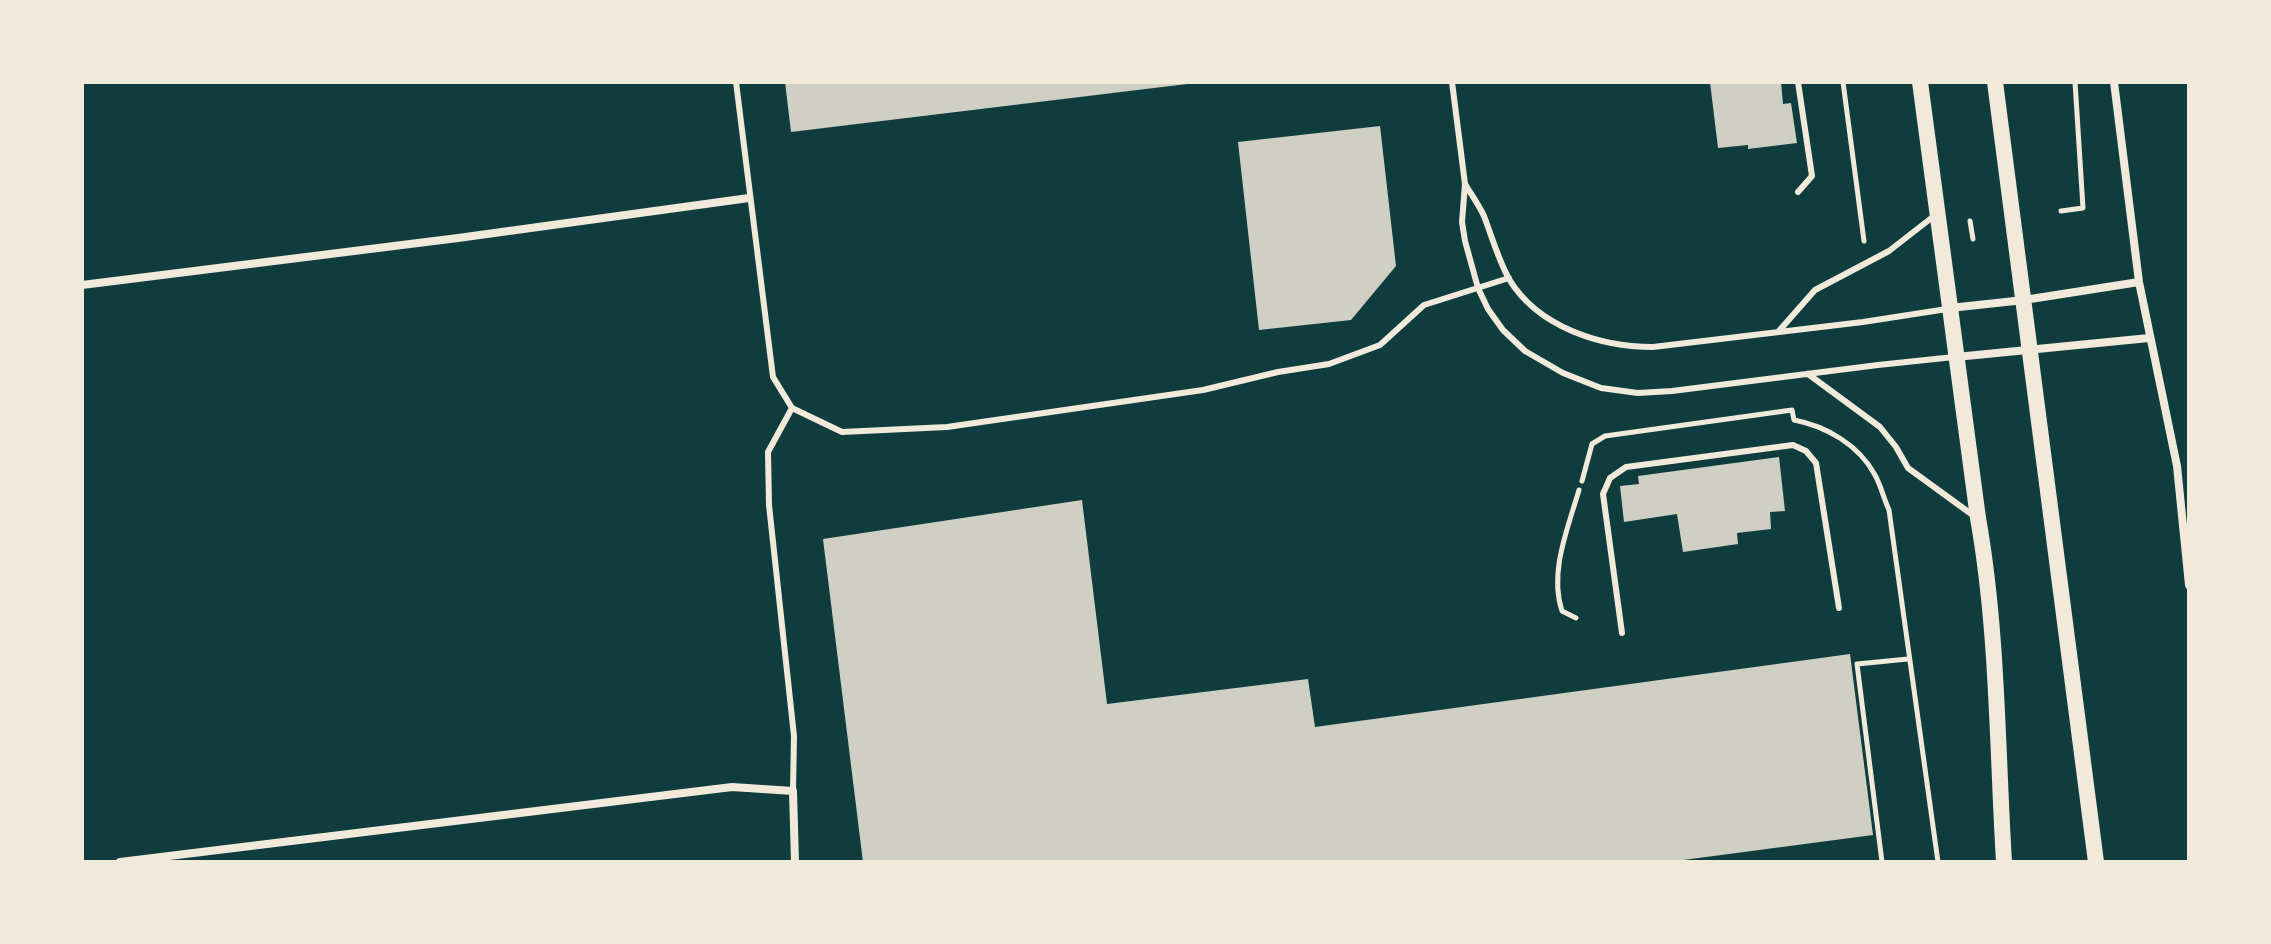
<!DOCTYPE html>
<style>
body{margin:0}
#map{position:relative;width:2271px;height:944px;overflow:hidden;background:#0f3d3e;font-family:"Roboto Condensed",sans-serif}
canvas{display:block}
.frame{position:absolute;inset:0;border:84px solid #f1e9da;pointer-events:none}
</style>
<div id="map">
<canvas width="2271" height="944"></canvas>
<div class="frame"></div>
</div>
<script>
const ctx = document.querySelector('canvas').getContext('2d');
ctx.lineJoin = 'round';
function fill(path, color) { ctx.fillStyle = color; ctx.fill(path, 'evenodd'); }
function stroke(path, color, width, dash) { ctx.strokeStyle = color; ctx.lineWidth = width; ctx.lineCap = dash ? 'butt' : 'round'; ctx.setLineDash(dash || []); ctx.stroke(path); }
fill(new Path2D(`
 M785 82H1187V84L791 132Z
 M1710 82H1781L1783 104 1791 103 1797 143 1748 149V145L1718 148Z
 M1380 126 1396 266 1351 320 1259 330 1238 142Z
 M1779 457 1785 511 1770 512 1771 529 1737 533 1738 544 1683 552 1677 514 1624 522 1620 486 1639 484 1638 476Z
 M1082 500 1107 704 1308 679 1315 727 1850 654 1873 835 1668 862H863L823 539Z`), '#cfcfc3');
stroke(new Path2D(`
 M1843 82 1864 241
 M2061 211 2083 208 2075 82
 M1970 221 1973 239
 M1582 481 1592 444 1605 436 1792 410 1794 420C1826 426 1859 445 1875 475 1881 486 1884 499 1889 510L1938 862
 M1576 618 1562 611C1549 572 1568 528 1579 490
 M1882 862 1857 664 1908 659`), '#f1e9da', 5);
stroke(new Path2D(`
 M736 82 773 377 792 408 842 432 947 427 1203 390 1278 372 1329 364 1380 345 1424 305 1509 278
 M1452 82 1465 184 1462 222 1465 241 1478 288 1488 309 1503 330 1525 351 1563 373 1601 388 1638 393 1672 391 1878 365 1954 357
 M1798 82 1812 176 1798 192
 M1465 184C1471 194 1479 205 1484 216 1492 237 1498 259 1509 279 1538 327 1600 347 1653 347L1863 322 1947 309
 M1778 332 1815 290 1889 251 1934 216
 M1808 374 1880 427 1896 447 1908 468 1974 516
 M792 408 768 452 769 505 794 736 793 791
 M1622 633 1603 494 1610 478 1626 467 1793 445 1806 451 1816 463 1839 608`), '#f1e9da', 6);
stroke(new Path2D(`
 M2114 82 2139 282 2177 466 2189 585
 M82 285 458 238 749 198
 M1950 308 2024 300 2139 282
 M1956 357 2149 338
 M120 862 732 787 793 791 795 862`), '#f1e9da', 8);
stroke(new Path2D(`
 M1920 82 1978 518C1998 631 1997 747 2004 862
 M1995 82 2096 862`), '#f1e9da', 16);
</script>
